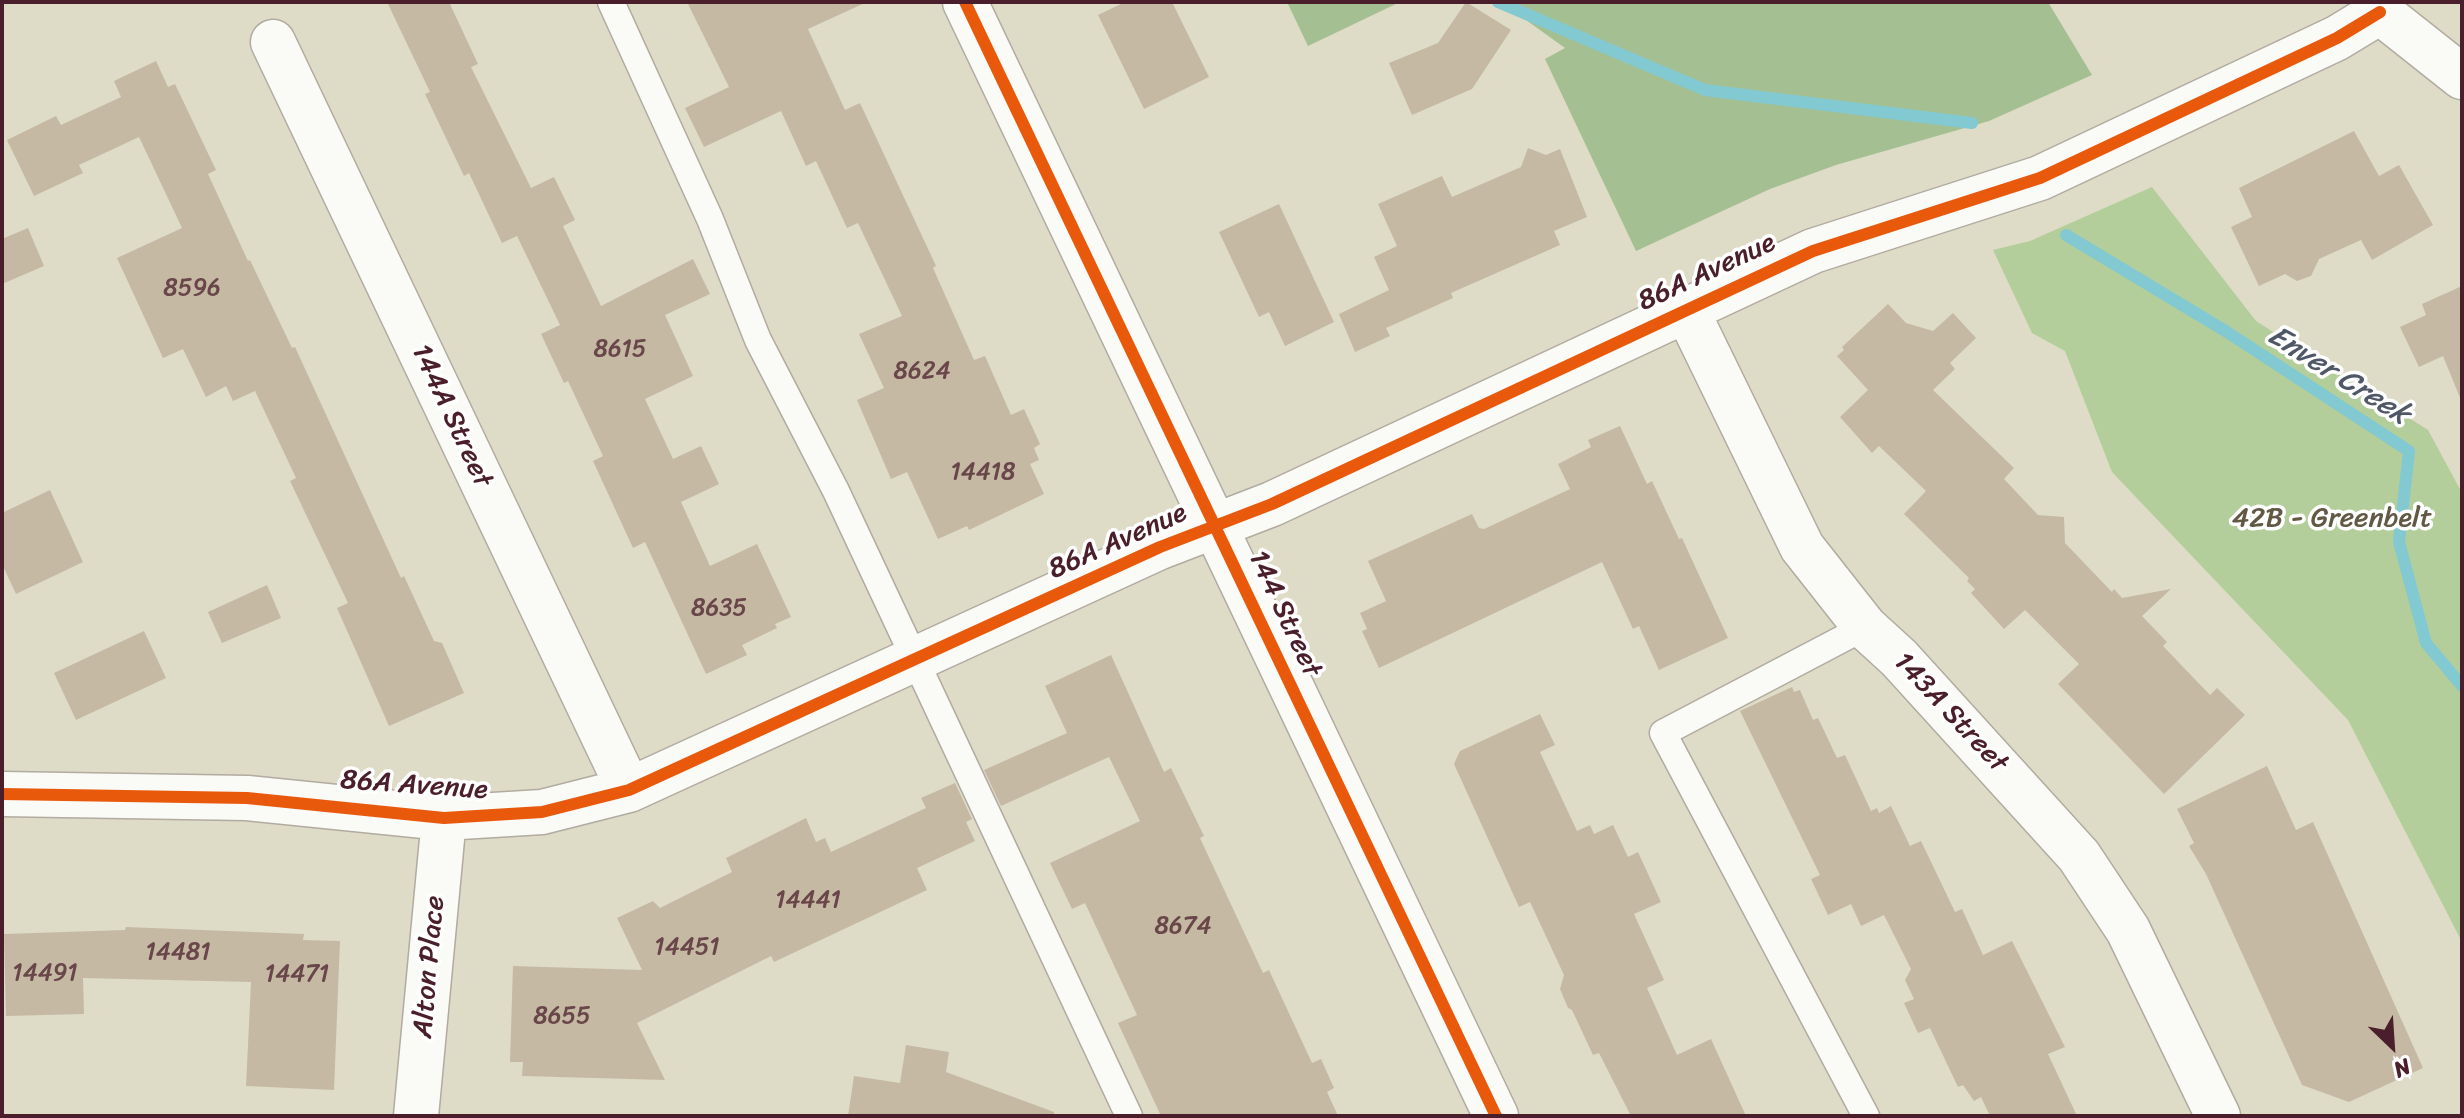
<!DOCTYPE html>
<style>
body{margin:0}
#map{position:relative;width:2464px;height:1118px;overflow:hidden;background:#dedbc7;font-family:Sriracha,sans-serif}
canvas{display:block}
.frame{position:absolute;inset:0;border:4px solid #4a1f2b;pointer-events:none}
.north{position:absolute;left:2352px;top:1006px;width:80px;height:80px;-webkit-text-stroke:6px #fff;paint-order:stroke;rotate:155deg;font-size:22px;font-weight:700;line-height:32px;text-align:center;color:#4a1f2b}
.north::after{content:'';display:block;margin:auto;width:28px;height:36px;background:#4a1f2b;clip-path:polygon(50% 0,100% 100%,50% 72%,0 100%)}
</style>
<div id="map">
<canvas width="2464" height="1118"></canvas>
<div class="frame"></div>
<div class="north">N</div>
</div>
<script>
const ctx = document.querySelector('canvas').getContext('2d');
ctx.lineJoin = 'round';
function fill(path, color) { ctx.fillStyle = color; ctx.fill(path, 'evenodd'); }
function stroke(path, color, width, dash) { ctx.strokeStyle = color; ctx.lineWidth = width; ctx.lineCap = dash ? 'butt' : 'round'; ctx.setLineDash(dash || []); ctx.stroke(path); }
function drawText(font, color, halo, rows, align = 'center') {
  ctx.font = font + ' Sriracha,sans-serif'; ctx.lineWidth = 7; ctx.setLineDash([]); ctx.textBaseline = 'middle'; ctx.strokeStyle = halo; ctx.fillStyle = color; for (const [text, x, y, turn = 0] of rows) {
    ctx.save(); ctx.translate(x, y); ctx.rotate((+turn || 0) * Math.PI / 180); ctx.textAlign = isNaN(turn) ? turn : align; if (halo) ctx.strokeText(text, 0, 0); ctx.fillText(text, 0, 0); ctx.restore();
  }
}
fill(new Path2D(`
 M2152 187 2256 321 2428 430 2462 493V942L2348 720 2112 472 2065 351 2032 333 1993 250 2030 241Z`), '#b3ce9a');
fill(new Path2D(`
 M1287 2H1400L1308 46Z
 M1501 2H2048L2092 75 1989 121 1836 165 1770 189 1636 251 1545 59 1565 48Z`), '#a4c092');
stroke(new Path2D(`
 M1498 2 1705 90 1972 123
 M2066 235 2227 332 2409 451 2399 542 2426 643 2462 686`), '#82c9d2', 12);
fill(new Path2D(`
 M387 2H449L478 64 471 67 531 188 554 177 575 220 563 226 601 306 693 259 710 294 665 315 693 376 645 399 673 459 701 446 719 484 681 502 710 566 757 544 791 617 775 624 777 628 742 645 747 655 706 674 645 542 633 548 593 461 603 456 568 381 564 383 541 334 560 325 517 236 502 243 469 173 464 176 425 94 430 92Z
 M687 2H867L808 29 845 110 860 103 936 266 933 268 974 360 985 356 1011 415 1024 409 1040 444 1034 448 1039 460 1030 464 1044 494 969 530 967 526 938 539 907 472 891 479 857 400 884 388 859 334 902 316 858 223 847 228 816 161 806 166 781 111 704 147 685 108 729 87Z
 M1125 2H1172L1209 77 1144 109 1098 15Z
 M1466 2 1511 30 1472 89 1412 115 1389 63 1438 43Z
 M156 61 168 87 175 84 216 170 208 174 248 261 250 260 292 348 295 347 401 578 404 576 434 641 442 643 464 693 389 726 337 608 348 603 290 481 296 478 255 391 233 401 226 386 206 397 183 349 163 358 117 258 182 228 139 137 79 165 83 173 34 196 7 140 56 116 61 125 121 97 114 81Z
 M2354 131 2379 176 2399 165 2433 225 2372 260 2361 240 2319 259 2311 276 2297 281 2285 274 2259 286 2231 227 2252 217 2239 188Z
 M1528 148 1546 155 1560 149 1587 217 1554 231 1560 245 1451 293 1453 298 1386 328 1390 336 1355 352 1339 314 1389 290 1374 257 1397 246 1378 204 1442 176 1452 197 1521 167Z
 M1279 204 1334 322 1285 346 1269 312 1259 317 1219 232Z
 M28 228 44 266 2 284V239Z
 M2462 286V400H2461L2443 356 2419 367 2400 327 2426 315 2422 304Z
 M1888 304 1906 323 1933 331 1953 313 1976 338 1950 363 1955 369 1933 390 2014 468 2004 479 2038 515 2064 517 2065 543 2112 592 2114 589 2122 598 2171 589 2142 616 2167 642 2163 646 2210 695 2217 688 2245 715 2164 794 2058 684 2079 664 2025 610 2004 629 1971 593 1975 589 1967 581 1969 578 1904 514 1926 491 1879 446 1872 453 1840 417 1868 390 1837 356 1844 350 1842 347Z
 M1620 426 1647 484 1652 481 1679 539 1682 538 1728 638 1659 670 1639 626 1633 629 1602 562 1379 668 1362 631 1367 629 1360 613 1386 601 1368 561 1472 514 1479 528 1484 529 1570 489 1558 464 1591 447 1588 440Z
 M50 490 83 562 16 594 2 564V513Z
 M267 585 281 618 222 643 208 612Z
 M144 631 166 678 76 720 54 673Z
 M1111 655 1164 772 1171 768 1204 836 1200 838 1263 973 1269 970 1312 1063 1321 1059 1334 1088 1327 1092 1338 1116H1161L1118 1023 1137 1015 1085 903 1072 909 1050 863 1140 821 1109 757 1001 806 984 770 1067 733 1045 686Z
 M1792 687 1794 692 1800 690 1813 720 1818 718 1837 758 1845 755 1871 811 1877 808 1879 813 1891 806 1910 846 1921 841 1955 912 1962 909 1983 955 2012 941 2065 1047 2048 1054 2077 1116H1990L1981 1097 1974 1101 1963 1085 1958 1087 1930 1028 1918 1033 1904 1003 1914 999 1905 980 1911 969 1884 915 1861 926 1851 904 1828 915 1811 879 1820 875 1740 711Z
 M1540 714 1555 745 1540 752 1577 831 1590 825 1594 834 1613 825 1628 857 1638 852 1661 902 1634 914 1664 980 1647 988 1677 1055 1711 1039 1746 1116H1631L1599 1053 1593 1055 1572 1010 1568 1008 1560 989 1564 975 1530 902 1519 907 1454 764 1460 751Z
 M2267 766 2296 830 2313 822 2423 1068 2349 1102 2302 1085 2206 874 2189 846 2194 843 2177 809Z
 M955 783 972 819 966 822 975 841 917 868 927 890 774 962 771 956 637 1023 665 1080 522 1076 523 1062H510L513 966 642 970 617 918 653 901 660 908 732 872 726 858 806 818 816 842 825 838 831 852 926 808 921 798Z
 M126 927 304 934 303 940 340 941 334 1090 246 1086 251 982 83 978 84 1014 6 1016 4 934 125 930Z
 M906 1045 949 1052 946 1072 1054 1112V1116H848L854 1076 900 1083Z`), '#c6b9a4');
const service = new Path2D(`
 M611 2 710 219 758 340 836 491 1129 1116
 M1865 627 1663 733 1866 1116`);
const minor = new Path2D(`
 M2373 2 2380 12 2462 77
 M273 42 629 790
 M1686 309 1802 547 1865 627 1899 658 2079 856 2128 930 2218 1116
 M2 794 247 798 444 818 542 812 629 790 1160 547 1272 504 1813 251 2040 178 2337 38 2380 12
 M416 1116 444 818`);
const secondary = new Path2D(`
 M965 2 1496 1116`);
stroke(service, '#b1aba0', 29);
stroke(minor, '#b1aba0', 47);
stroke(secondary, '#b1aba0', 47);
stroke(service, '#fafaf7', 26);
stroke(minor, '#fafaf7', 44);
stroke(secondary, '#fafaf7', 44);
stroke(new Path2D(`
 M965 2 1496 1116
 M2 794 247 798 444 818 542 812 629 790 1160 547 1272 504 1813 251 2040 178 2337 38 2380 12`), '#e8590c', 12);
drawText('24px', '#694649', null, [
 ["8596",192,289],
 ["8615",620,350],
 ["8624",922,372],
 ["14418",983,473],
 ["8635",719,609],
 ["14441",808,901],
 ["8674",1183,927],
 ["14451",687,948],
 ["14481",178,953],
 ["14491",45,974],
 ["14471",297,975],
 ["8655",562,1017]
]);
drawText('28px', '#4a1f2b', '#fff', [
 ["86A Avenue",1707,273,-25],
 ["144A Street",451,416,65],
 ["86A Avenue",1118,542,-24],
 ["144 Street",1284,614,65],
 ["143A Street",1950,713,47],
 ["86A Avenue",414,786,4],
 ["Alton Place",430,967,-85]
]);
drawText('28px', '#625945', '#fff', [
 ["42B - Greenbelt",2332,519]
]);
drawText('italic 30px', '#505867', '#fff', [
 ["Enver Creek",2338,376,32]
]);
</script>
